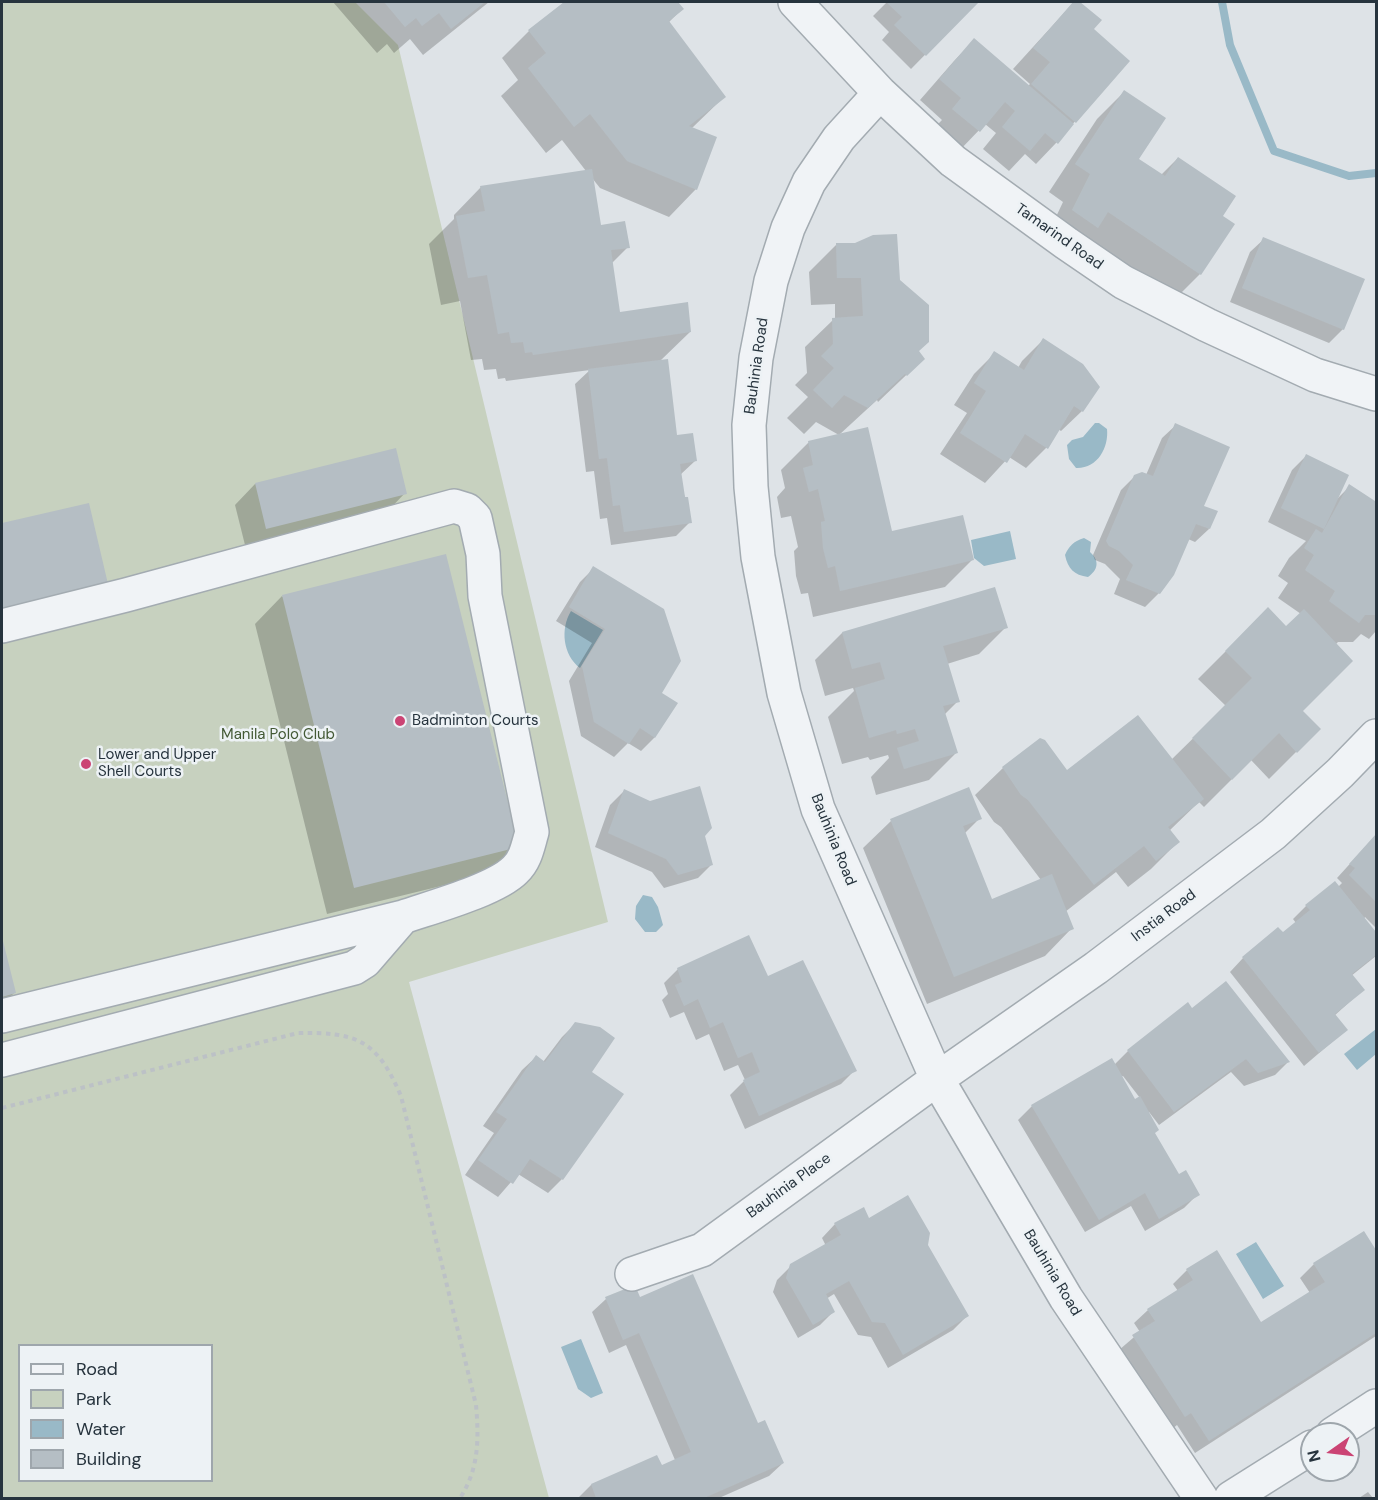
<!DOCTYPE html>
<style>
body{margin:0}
#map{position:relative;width:1378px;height:1500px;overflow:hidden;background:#dee3e7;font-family:"DM Sans",sans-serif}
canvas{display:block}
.frame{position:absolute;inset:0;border:3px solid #27343e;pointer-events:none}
.legend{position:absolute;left:18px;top:1344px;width:195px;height:138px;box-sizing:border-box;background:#edf2f5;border:2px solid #9ea6ac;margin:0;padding:8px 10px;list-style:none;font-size:18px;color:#27343e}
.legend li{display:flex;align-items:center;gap:12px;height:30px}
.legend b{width:30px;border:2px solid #9ea6ac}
.north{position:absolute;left:1300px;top:1422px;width:60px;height:60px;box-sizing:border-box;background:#edf2f5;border:2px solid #9ea6ac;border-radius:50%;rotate:256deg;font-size:16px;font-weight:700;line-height:24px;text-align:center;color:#27343e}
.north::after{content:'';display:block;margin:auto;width:21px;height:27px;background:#cb4474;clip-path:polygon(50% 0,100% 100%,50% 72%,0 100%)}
</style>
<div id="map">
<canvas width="1378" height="1500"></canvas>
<div class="frame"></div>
<ul class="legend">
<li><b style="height:8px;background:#f0f3f6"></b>Road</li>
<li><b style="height:16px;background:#c7d1bf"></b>Park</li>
<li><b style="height:16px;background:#99b9c7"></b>Water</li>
<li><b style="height:16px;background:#b5bec4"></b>Building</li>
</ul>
<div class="north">N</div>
</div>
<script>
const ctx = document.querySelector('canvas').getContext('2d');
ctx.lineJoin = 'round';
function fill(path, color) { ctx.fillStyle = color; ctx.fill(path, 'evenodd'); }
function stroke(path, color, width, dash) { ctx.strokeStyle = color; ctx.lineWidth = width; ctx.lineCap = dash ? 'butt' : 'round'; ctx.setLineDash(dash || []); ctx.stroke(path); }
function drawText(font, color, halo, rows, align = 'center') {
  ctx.font = font + ' "DM Sans",sans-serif'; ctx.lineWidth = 5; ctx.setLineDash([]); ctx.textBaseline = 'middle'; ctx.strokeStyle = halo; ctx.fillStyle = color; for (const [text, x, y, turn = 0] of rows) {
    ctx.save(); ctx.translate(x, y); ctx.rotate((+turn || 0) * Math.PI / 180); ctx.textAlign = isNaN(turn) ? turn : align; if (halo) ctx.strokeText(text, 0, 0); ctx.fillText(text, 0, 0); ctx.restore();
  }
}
fill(new Path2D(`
 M2 2H355L398 45 608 922 409 982 549 1498H2ZM20 1346H212V1480H20Z`), '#c7d1bf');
fill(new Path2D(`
 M1095 423H1099L1107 429C1109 448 1097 469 1076 468L1069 459 1067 445 1072 440 1083 437Z
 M1010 531 1016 559 984 566 974 558 971 540Z
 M1084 538 1091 542 1090 552C1100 561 1098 570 1088 577 1074 575 1068 569 1065 555 1069 546 1074 541 1084 538Z
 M571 611 603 630 580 668C563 655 560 629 571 611Z
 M643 895 652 897 658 907 663 925 656 932H645L635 919 636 906Z
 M1376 1029V1054L1357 1070 1344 1054Z
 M1256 1242 1284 1286 1263 1299 1236 1254Z
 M581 1339 603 1393 591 1398 578 1389 561 1347Z`), '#99b9c7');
fill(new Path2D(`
 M333 2H489L423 55 410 39 394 53 387 44 377 53Z
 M567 2H677L682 9 668 23 724 97 691 129 696 189 669 217 600 188 592 178 600 227 628 247 611 264 618 313 690 332 660 361 676 437 695 461 680 475 690 522 676 536 611 545 607 518 600 519 594 471 586 472 575 384 590 370 506 381 505 378 498 379 496 369 484 370 482 359 471 360 460 301 441 305 429 244 454 219V215L481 187 586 171 562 140 546 153 501 96 518 80 502 58 529 31Z
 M887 2H977L911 69 882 40 889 32 873 16Z
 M1074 2H1078L1100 21 1092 29 1128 61 1056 143 1036 164 1025 154 1009 171 983 149 996 133 985 124 958 152 932 130 942 120 920 100 954 61 974 40 1028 86 1030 84 1013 69Z
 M1124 92 1137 159 1161 175 1178 158 1221 216 1200 274 1173 301 1046 238 1063 202 1049 192 1097 119Z
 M1264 239 1343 329 1329 343 1230 302 1250 252Z
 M836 245 898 280 917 352 923 359 878 402 877 400 839 435 816 422 804 434 787 418 808 397 795 385 807 373 805 347 833 320 835 319V304L811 305 809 272Z
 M1043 340 1082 411 1061 431 1058 429 1046 448 1026 468 1009 457 985 483 940 454 967 413 954 405 974 374 995 353 1018 368 1022 361Z
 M1176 425 1209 529 1195 542 1188 539 1159 593 1145 607 1114 594 1120 579 1105 564 1095 560 1093 555 1121 490 1135 476 1146 475 1162 438Z
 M809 442 891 533 972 560 945 587 813 617 808 593 801 594 796 576 794 551 798 547 791 516 781 518 777 497 785 488 781 470Z
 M1306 456 1336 500 1350 486 1374 502 1376 499V631L1369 639 1361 634 1353 642H1338L1336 644 1301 711 1319 729 1269 779 1251 760 1204 807 1199 802 1169 831 1178 842 1151 869 1128 887 1116 872 1065 912 1072 928 1045 956 927 1004 863 848 891 821 969 789 980 818 964 834 991 901 1041 880 1001 827 994 822 975 795 1003 768 1067 772 1171 760 1226 706 1198 679 1268 609 1286 628 1301 614 1278 598 1288 583 1278 576 1289 558 1306 541 1268 522 1292 470Z
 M255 484 405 493 385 514 246 549 235 505Z
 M87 505 2 629V525Z
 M594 568 660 694 676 704 654 738 641 751 628 743 614 757 581 736 569 681 592 643 556 621 580 582Z
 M282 596 517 847 490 874 327 914 255 624Z
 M1006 627 979 654 947 664 958 701 944 715 956 753 929 780 876 795 871 777 889 758 888 755 870 760 868 757 842 764 828 717 854 691 853 688 825 696 815 660 842 633Z
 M624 791 704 836 712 864 698 878 664 888 652 872 595 847 610 805Z
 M1376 835V928L1365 917 1364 919 1376 935V956L1351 976 1363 990 1334 1016 1346 1030 1304 1066 1230 972 1243 958 1283 934 1296 923 1293 919 1306 906 1338 887 1342 883 1337 878Z
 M748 937 767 978 855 1070 841 1084 745 1129 730 1095 745 1080 738 1065 724 1071 709 1034 696 1040 684 1012 670 1018 662 1000 668 994 664 983 678 969Z
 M2 940 14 993 2 1005Z
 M1192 1010 1288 1062 1275 1075 1244 1086 1231 1072 1159 1125 1149 1112 1148 1113 1154 1134 1178 1176 1198 1194 1184 1208 1145 1231 1131 1206 1085 1232 1018 1120 1032 1106 1114 1065 1128 1051ZM1123 1076 1140 1098 1135 1101 1121 1077Z
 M576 1023 590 1072 562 1179 548 1193 518 1174 498 1197 465 1175 494 1133 483 1126 522 1070 536 1057 543 1062 562 1037Z
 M835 1224 926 1245 967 1316 953 1330 888 1368 871 1337 858 1335 834 1294 826 1299 833 1312 820 1325 798 1338 773 1292 777 1280 791 1266 826 1246 822 1238Z
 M1364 1233 1376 1253V1336L1195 1453 1177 1425 1171 1430 1119 1350 1140 1332 1134 1323 1148 1310 1178 1291 1173 1284 1187 1270 1260 1324 1310 1293 1300 1278 1314 1264Z
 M606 1299 757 1425 783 1463 769 1476 719 1498H578L591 1485 656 1457 661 1467 675 1460 626 1345 609 1353 592 1312Z
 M1368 1492 1373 1498H1359Z`), '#0003');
stroke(new Path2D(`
 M1222 2 1230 45 1274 151 1349 176 1376 173`), '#99b9c7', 8);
fill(new Path2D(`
 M384 2H485L451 29 439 13 422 26 416 18 405 27Z
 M564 2H678L684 9 669 21 726 97 689 126 717 137 697 190 627 161 590 114 574 127 528 68 546 53 528 30Z
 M886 2H979L926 56 894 25 902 17Z
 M1073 2H1080L1102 20 1094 29 1130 61 1076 123 1031 84 1050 62 1033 48Z
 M974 38 1074 124 1058 144 1045 133 1030 151 1002 127 1015 111 1005 102 980 132 952 109 961 98 939 79Z
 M1124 90 1166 118 1139 159 1165 176 1178 157 1236 196 1223 216 1235 224 1201 275 1108 212 1098 228 1072 210 1090 174 1075 164Z
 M592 169 601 225 625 221 630 248 611 250 620 312 688 302 691 332 533 355 532 352 525 353 523 342 511 343 509 332 498 334 487 275 468 278 456 216 485 211 480 186Z
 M897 234 900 280 929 305V342L919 351 925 359 907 376 905 374 868 408 844 395 832 408 813 390 834 368 821 356 833 344 832 318 863 316 861 278H837L836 243H855L873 235Z
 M1263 237 1365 279 1344 330 1242 288Z
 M1043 338 1083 364 1100 387 1083 412 1074 406 1048 449 1025 434 1007 463 960 433 986 391 974 383 994 351 1024 370Z
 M668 359 677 435 693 433 697 461 680 464 685 497H688L692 523 624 532 620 505 613 506 607 458 599 459 588 369Z
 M1175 423 1230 447 1204 506 1218 511 1210 529 1196 524 1174 575 1160 594 1126 580 1133 565 1119 551 1109 546 1106 541 1134 475 1142 472 1153 476Z
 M868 427 892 531 963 515 974 560 840 591 835 566 828 568 823 548 821 522 825 521 818 489 809 492 803 468 813 465 808 441Z
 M396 448 407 494 266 529 255 483Z
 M1306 454 1349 475 1324 529 1281 508Z
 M1349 484 1375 501 1376 498V615H1365L1359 623 1329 601 1335 591 1305 570 1314 555 1304 548 1316 529 1322 533Z
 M89 503 108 584 2 609V523Z
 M446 554 519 847 354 888 282 595Z
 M593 566 664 609 681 661 662 693 678 703 655 738 640 728 629 744 594 722 582 666 605 629 569 607Z
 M995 587 1008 628 943 646 960 702 943 706 958 753 904 769 897 748 919 741 915 729 897 734 896 730 869 738 855 688 885 679 880 662 852 669 842 632Z
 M1268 607 1286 626 1304 609 1353 661 1303 711 1321 729 1297 753 1279 733 1232 780 1192 738 1252 678 1225 651Z
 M1138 715 1204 799 1168 827 1180 842 1156 861 1144 846 1094 885 1028 800 1021 795 1002 767 1040 738 1045 740 1067 770Z
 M700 786 712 828 705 836 713 865 678 875 666 859 608 833 624 789 650 801Z
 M969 787 982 819 963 826 992 899 1052 874 1074 929 954 977 890 819Z
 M1376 834V902L1349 875 1355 868 1349 864Z
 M1335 881 1376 932V955L1352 974 1365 990 1335 1014 1348 1030 1319 1053 1242 957 1278 927 1283 932 1310 910 1305 905Z
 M749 935 768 976 803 960 857 1071 759 1116 743 1080 760 1072 752 1052 738 1058 723 1022 710 1028 698 999 684 1006 675 985 682 982 677 968Z
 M2 937 16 993 2 997Z
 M1226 981 1290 1062 1258 1073 1246 1059 1174 1112 1127 1050 1188 1002 1192 1008Z
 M575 1022 600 1027 615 1038 592 1072 624 1094 563 1180 530 1159 513 1184 478 1160 507 1119 496 1112 536 1055 545 1062Z
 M1112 1058 1135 1099 1140 1096 1159 1130 1155 1133 1179 1174 1186 1170 1200 1195 1159 1219 1145 1193 1099 1220 1031 1105Z
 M908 1195 930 1233 928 1245 969 1316 903 1355 885 1323 872 1322 849 1281 826 1294 835 1312 813 1325 786 1278 790 1264 841 1235 834 1223 864 1207 869 1218Z
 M1364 1231 1376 1250V1333L1209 1441 1191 1413 1185 1417 1132 1335 1155 1321 1147 1309 1193 1280 1186 1269 1217 1250 1261 1322 1325 1282 1313 1263Z
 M693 1274 758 1423 765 1420 784 1463 704 1498H596L591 1484 657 1455 662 1465 691 1452 639 1333 623 1340 605 1297 635 1285 640 1297Z`), '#b5bec4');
const minor = new Path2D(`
 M795 2 880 93 953 161 1066 243 1123 282 1207 325 1315 375 1376 394
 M880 93 839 138 809 182 788 228 771 281 756 358 749 425 751 487 758 557 784 693 818 809 937 1079 1066 1298 1201 1498
 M2 626 126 595 454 506 467 510 475 518 483 554 485 596 532 832C528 845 526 860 515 870 495 890 432 907 403 917
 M2 1016 403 917 365 961 354 968 2 1060
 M632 1274 702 1250 937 1079 1096 968 1273 834 1340 773 1376 736
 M1333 1434 1376 1406
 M1231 1498 1312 1447`);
stroke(minor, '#a3abb1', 36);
stroke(new Path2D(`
 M2 1108 298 1033C357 1032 377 1040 401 1096L476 1405C479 1439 479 1469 460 1498`), '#bcc1c6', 4, [4.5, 4.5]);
stroke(minor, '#f0f3f6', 33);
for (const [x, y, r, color] of [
 [400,721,6,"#cb4474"],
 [86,764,6,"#cb4474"]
]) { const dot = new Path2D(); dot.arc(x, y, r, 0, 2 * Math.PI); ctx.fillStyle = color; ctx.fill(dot); stroke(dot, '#edf2f5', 2); }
drawText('15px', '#27343e', '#edf2f5', [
 ["Tamarind Road",1059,237,35],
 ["Bauhinia Road",757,366,-82],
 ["Bauhinia Road",833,840,68],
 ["Instia Road",1164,916,-37],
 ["Bauhinia Place",789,1186,-36],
 ["Bauhinia Road",1052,1273,59]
]);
drawText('15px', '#27343e', '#edf2f5', [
 ["Badminton Courts",412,721],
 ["Lower and Upper",98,755],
 ["Shell Courts",98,772]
], 'left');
drawText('15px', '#435935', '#edf2f5', [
 ["Manila Polo Club",278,735]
]);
</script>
